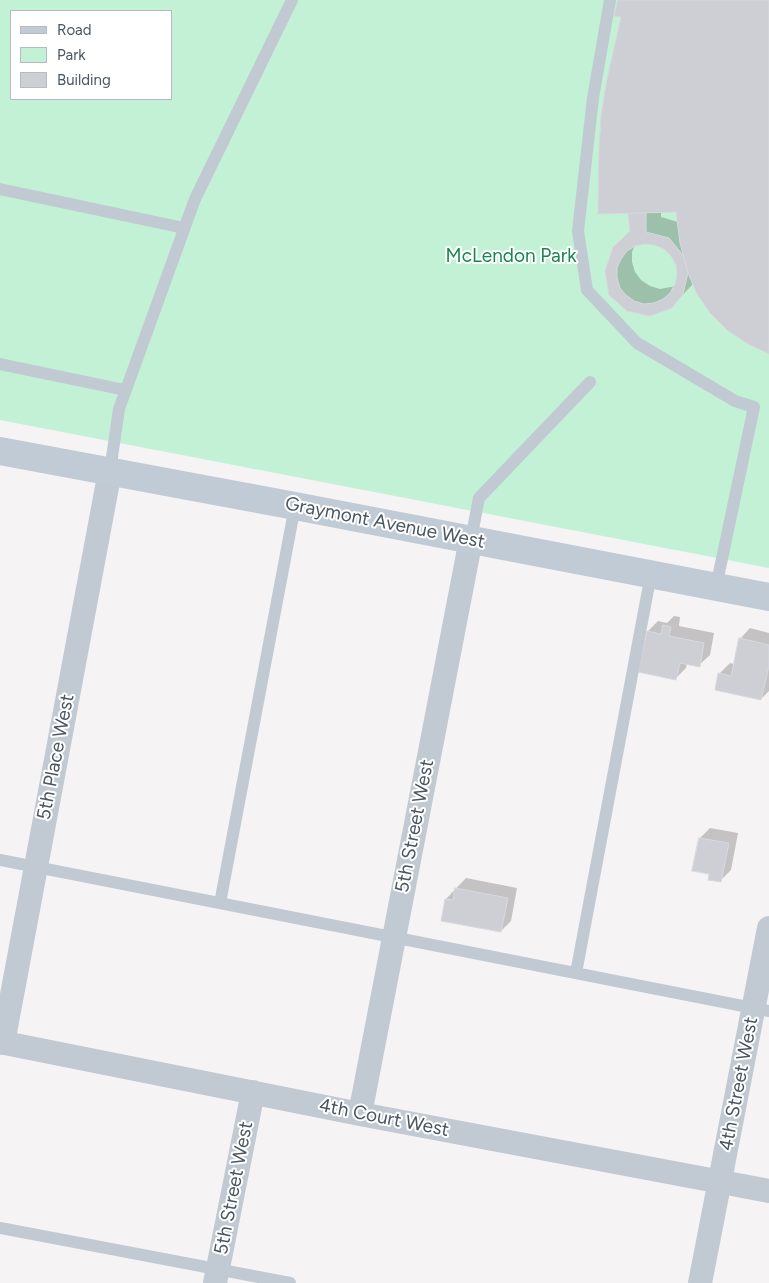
<!DOCTYPE html>
<style>
body{margin:0}
#map{position:relative;width:769px;height:1283px;overflow:hidden;background:#f5f3f3;font-family:Figtree,sans-serif}
canvas{display:block}
.legend{position:absolute;left:10px;top:10px;width:162px;height:90px;box-sizing:border-box;background:#fff;border:1px solid #b7bbc0;margin:0;padding:6px 9px;list-style:none;font-size:15px;color:#4a5661}
.legend li{display:flex;align-items:center;gap:10px;height:25px}
.legend b{width:25px;border:1px solid #b7bbc0}
</style>
<div id="map">
<canvas width="769" height="1283"></canvas>
<ul class="legend">
<li><b style="height:6px;background:#c1cbd6"></b>Road</li>
<li><b style="height:14px;background:#c3f1d5"></b>Park</li>
<li><b style="height:14px;background:#cdcfd5"></b>Building</li>
</ul>
</div>
<script>
const ctx = document.querySelector('canvas').getContext('2d');
ctx.lineJoin = 'round';
function fill(path, color) { ctx.fillStyle = color; ctx.fill(path, 'evenodd'); }
function stroke(path, color, width, dash) { ctx.strokeStyle = color; ctx.lineWidth = width; ctx.lineCap = dash ? 'butt' : 'round'; ctx.setLineDash(dash || []); ctx.stroke(path); }
function drawText(font, color, halo, rows, align = 'center') {
  ctx.font = font + ' Figtree,sans-serif'; ctx.lineWidth = 4; ctx.setLineDash([]); ctx.textBaseline = 'middle'; ctx.strokeStyle = halo; ctx.fillStyle = color; for (const [text, x, y, turn = 0] of rows) {
    ctx.save(); ctx.translate(x, y); ctx.rotate((+turn || 0) * Math.PI / 180); ctx.textAlign = isNaN(turn) ? turn : align; if (halo) ctx.strokeText(text, 0, 0); ctx.fillText(text, 0, 0); ctx.restore();
  }
}
fill(new Path2D(`
 M0 0H769V568L0 420ZM11 11H171V99H11Z`), '#c3f1d5');
fill(new Path2D(`
 M620 0H769V353L694 283 671 307 650 315 611 294 614 247 631 230 629 214 631 212 622 16ZM677 210 678 222 661 217V211ZM645 242 656 243 665 248 672 255 677 264 679 275 676 286 660 289 650 286 641 280 635 272 632 262V252L635 245Z
 M674 616 680 617 679 626 714 633 710 655 699 665 687 663 686 668 676 678 648 631 658 621 667 623Z
 M750 628 769 633V691L761 699 719 674 730 663 734 664 740 639Z
 M710 828 738 833 731 870 721 880 711 873 694 870 700 838Z
 M466 878 517 888 511 921 501 931 446 899Z`), '#0003');
const building = new Path2D(`
 M618 0H769V354L748 344 727 330 710 313 697 294 688 273 680 243 676 212 598 214 599 147 601 116 607 79 621 17 614 16Z
 M646 213V232L669 238 683 255 688 273 683 294 672 308 650 316 627 311 609 295 605 271 613 247 630 232 628 214ZM645 244 655 245 664 249 671 256 676 265 677 275 675 284 670 293 663 299 654 303 644 304 634 301 626 295 620 288 617 278V268L621 259 627 251 635 246Z
 M663 625 671 627 669 636 704 643 700 667 680 663 676 680 638 672 647 631 661 634Z
 M739 638 769 645V666L761 700 715 690 718 673 731 676Z
 M699 838 729 843 721 882 708 880 709 874 692 871Z
 M455 888 508 898 501 932 441 921 445 899 453 900Z`);
fill(building, '#cdcfd5');
stroke(building, '#d7d9de', 1);
stroke(new Path2D(`
 M610 0 593 98 578 231 587 290 637 343 735 401 754 407 716 587
 M0 189 184 228
 M0 364 125 390
 M110 471 119 409 195 199 292 0
 M471 539 479 498 590 382
 M0 860 769 1011
 M220 903 295 506
 M576 973 651 574
 M0 1228 290 1283`), '#c1cad2', 12);
stroke(new Path2D(`
 M0 1042 360 1114 769 1191
 M3 1043 110 471
 M360 1114 471 539
 M215 1283 253 1092
 M700 1283 769 928`), '#c1cad2', 24);
stroke(new Path2D(`
 M0 451 295 506 769 597`), '#c1cbd6', 28);
drawText('19px', '#17864f', '#fff', [
 ["McLendon Park",511,256]
]);
drawText('19px', '#4a5661', '#fff', [
 ["Graymont Avenue West",385,523,11],
 ["5th Place West",56,757,-79],
 ["5th Street West",415,826,-79],
 ["4th Street West",739,1084,-79],
 ["4th Court West",384,1118,11],
 ["5th Street West",234,1188,-79]
]);
</script>
